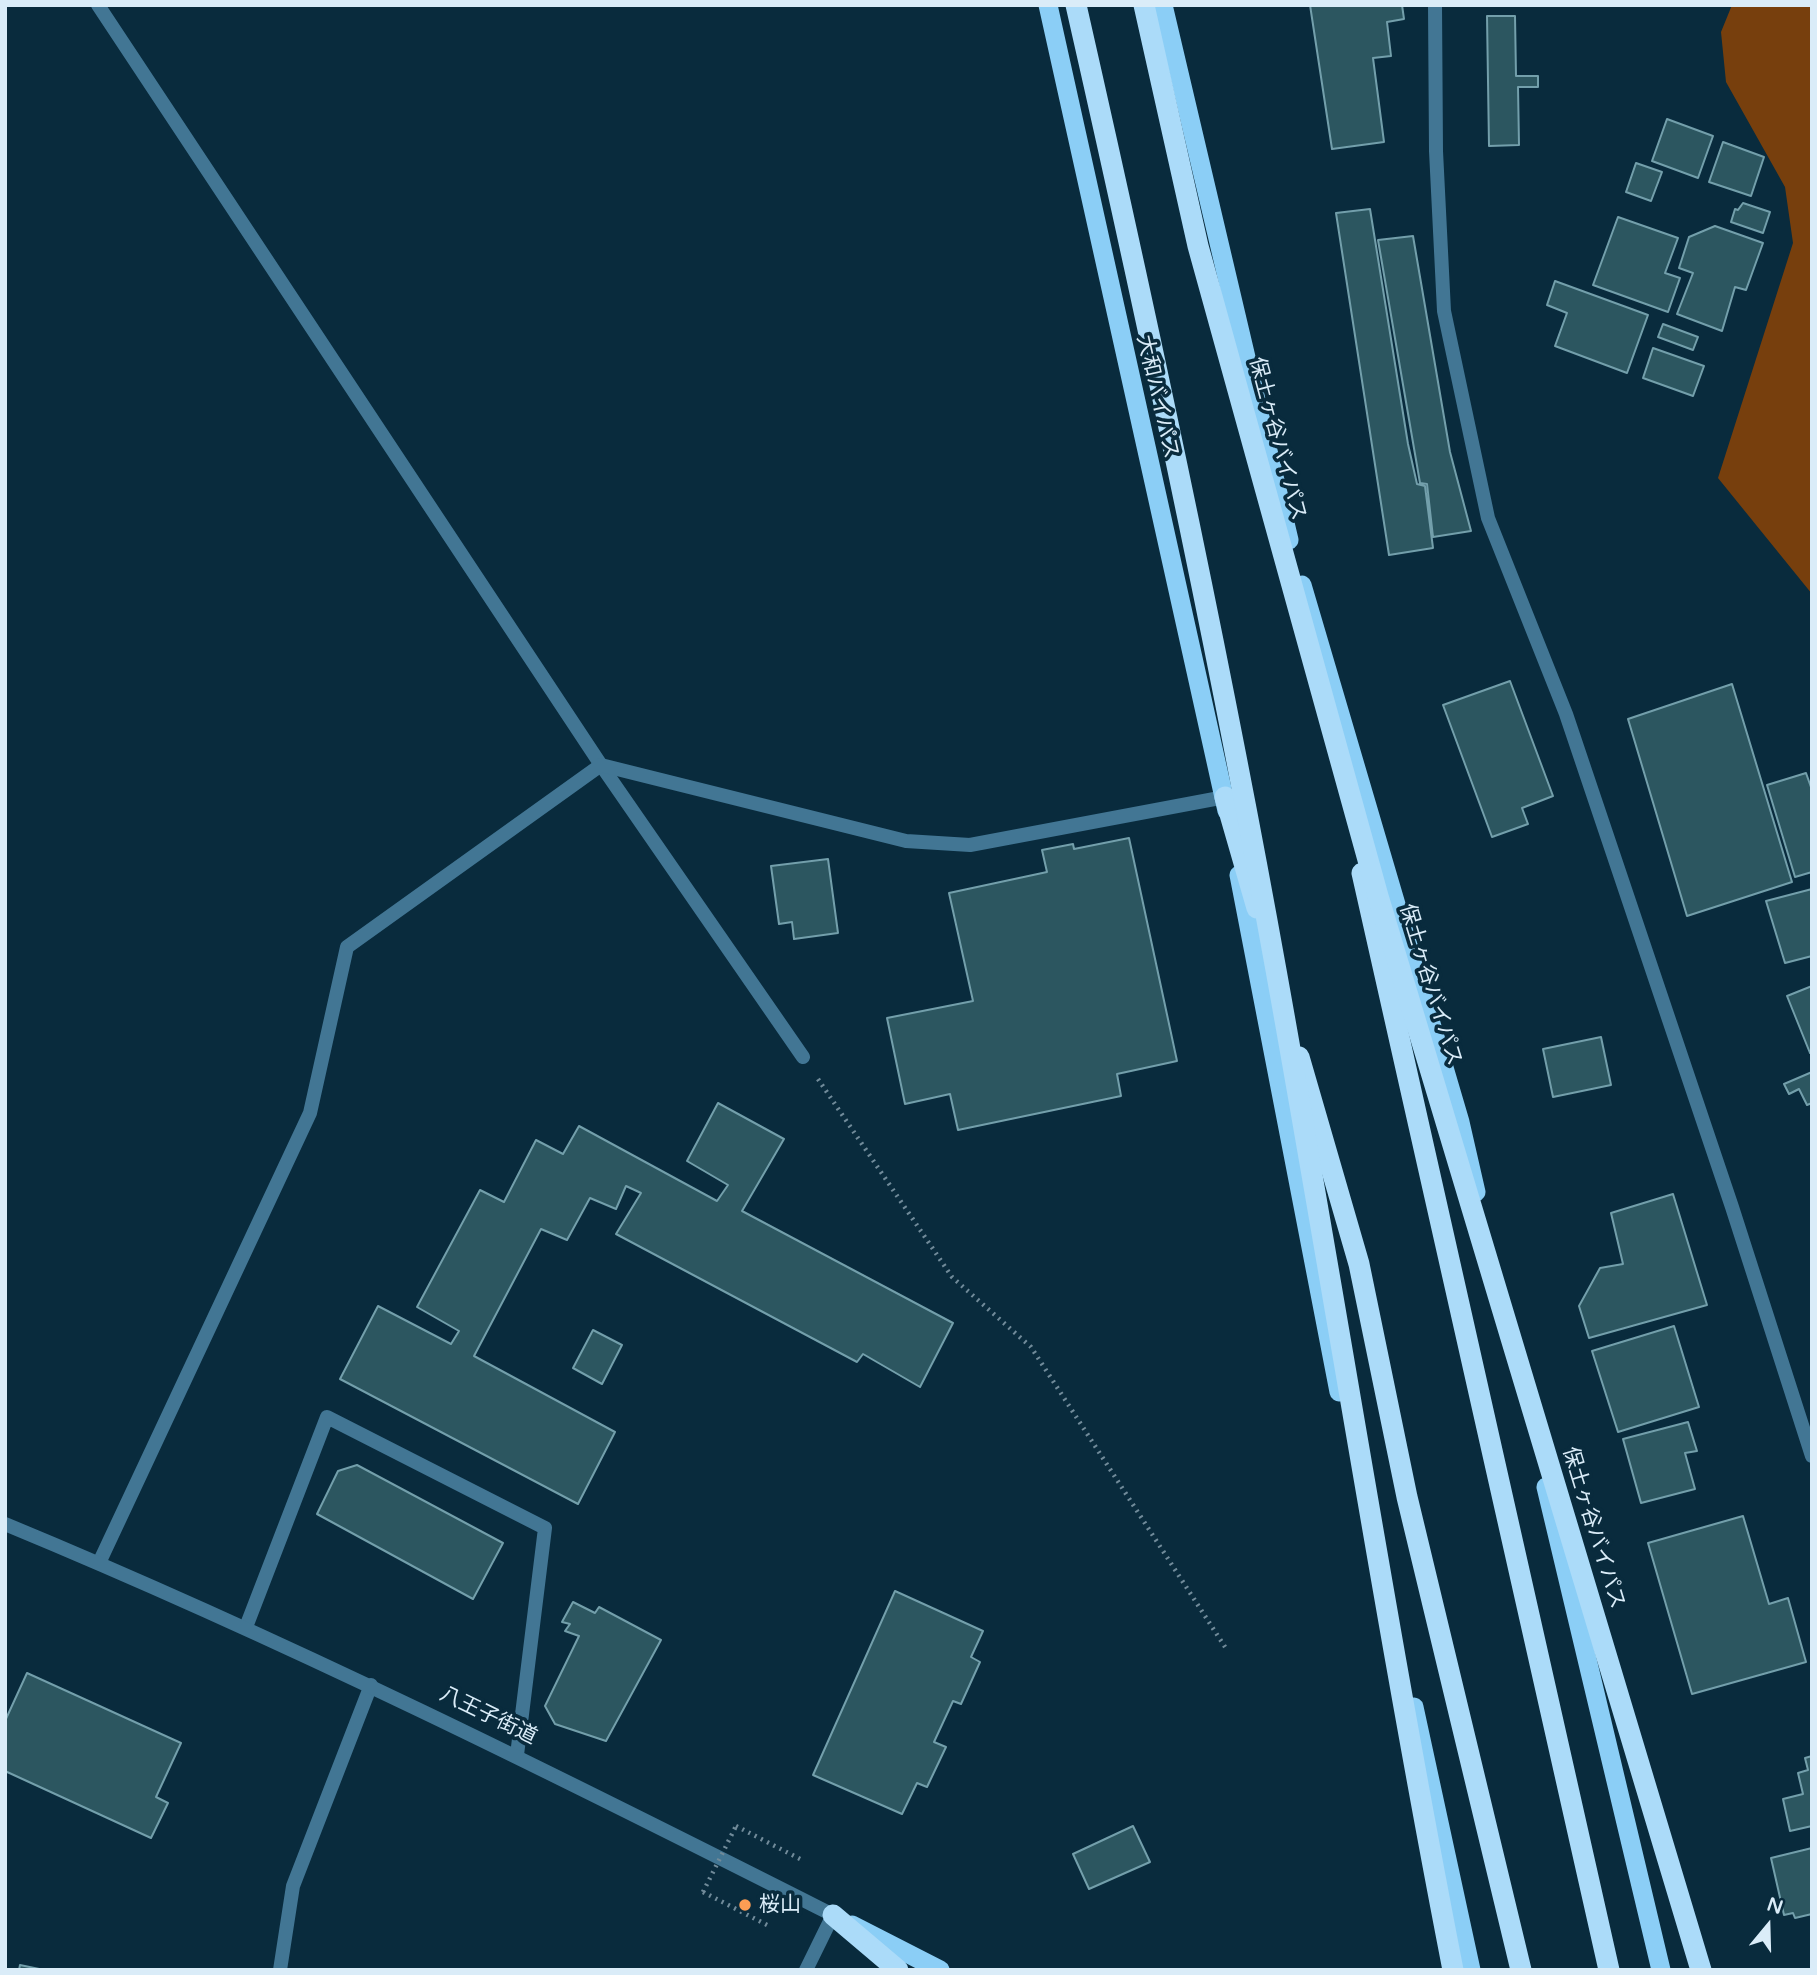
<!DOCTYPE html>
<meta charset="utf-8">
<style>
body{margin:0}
#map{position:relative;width:1817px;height:1975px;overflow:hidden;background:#092b3d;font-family:"Varela Round",sans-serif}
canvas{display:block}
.frame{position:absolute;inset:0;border:7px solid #daecf8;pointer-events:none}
.north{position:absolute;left:1733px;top:1891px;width:70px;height:70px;-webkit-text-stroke:5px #092b3d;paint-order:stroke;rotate:19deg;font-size:19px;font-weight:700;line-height:28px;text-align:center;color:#daecf8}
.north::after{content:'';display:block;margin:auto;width:24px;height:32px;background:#daecf8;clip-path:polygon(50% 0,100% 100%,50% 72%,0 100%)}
</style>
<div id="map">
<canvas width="1817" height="1975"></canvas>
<div class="frame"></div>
<div class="north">N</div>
</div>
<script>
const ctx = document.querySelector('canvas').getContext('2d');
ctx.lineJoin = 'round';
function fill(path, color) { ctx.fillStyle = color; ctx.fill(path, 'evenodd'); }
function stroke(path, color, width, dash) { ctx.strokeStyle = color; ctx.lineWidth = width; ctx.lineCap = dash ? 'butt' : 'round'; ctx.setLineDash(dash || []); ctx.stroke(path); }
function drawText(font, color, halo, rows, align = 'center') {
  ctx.font = font + ' "Varela Round","Noto Sans JP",sans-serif'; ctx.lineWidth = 7; ctx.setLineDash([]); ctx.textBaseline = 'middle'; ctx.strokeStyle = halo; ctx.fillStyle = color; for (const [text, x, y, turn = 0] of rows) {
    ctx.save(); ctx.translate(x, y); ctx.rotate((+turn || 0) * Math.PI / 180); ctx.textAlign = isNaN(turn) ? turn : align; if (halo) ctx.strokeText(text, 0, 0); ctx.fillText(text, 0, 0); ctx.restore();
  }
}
fill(new Path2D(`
 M1732 5H1812V594L1718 478 1793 243 1785 187 1726 82 1721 32Z`), '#773f0d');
const building = new Path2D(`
 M1310 5H1402L1404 19 1387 22 1391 56 1373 58 1384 142 1332 149Z
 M1487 16H1515L1516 76H1538V87H1518L1519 145 1489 146Z
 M1667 119 1713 136 1698 178 1652 161Z
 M1723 142 1764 157 1751 196 1709 182Z
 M1636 163 1662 172 1651 201 1626 192Z
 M1743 203 1770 212 1763 233 1731 222 1735 209 1738 210Z
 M1370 209 1408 444 1417 484 1425 486 1433 548 1389 555 1336 213Z
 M1618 217 1678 238 1665 273 1680 278 1668 312 1593 285Z
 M1715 226 1763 243 1746 290 1735 287 1722 331 1677 314 1693 273 1679 268 1689 237Z
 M1413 236 1450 452 1471 531 1433 537 1427 484 1420 483 1378 240Z
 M1555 281 1648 315 1627 373 1555 346 1567 313 1547 305Z
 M1663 324 1698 337 1693 350 1658 337Z
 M1653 348 1704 366 1693 396 1643 378Z
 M1510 681 1553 796 1522 808 1528 824 1492 837 1443 705Z
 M1732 684 1792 882 1687 916 1628 719Z
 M1806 773 1812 790V872L1795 877 1767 785Z
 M1129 838 1177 1061 1117 1074 1121 1096 958 1130 950 1094 905 1104 887 1018 973 1001 949 893 1047 872 1042 850 1073 844 1074 849Z
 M828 859 838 933 794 939 792 922 779 924 771 866Z
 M1812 889V956L1785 963 1766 901Z
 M1812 986V1052L1810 1053 1787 996Z
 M1601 1037 1611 1085 1553 1097 1543 1049Z
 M1812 1072V1103L1807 1105 1799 1089 1789 1094 1784 1084Z
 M718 1103 784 1139 742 1211 953 1323 920 1387 863 1354 857 1362 616 1234 641 1193 626 1186 616 1209 590 1198 567 1240 541 1229 474 1356 615 1432 578 1504 340 1379 378 1306 451 1344 459 1331 417 1307 480 1190 504 1202 536 1140 563 1154 579 1126 717 1201 728 1185 687 1161Z
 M1673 1194 1707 1305 1589 1338 1579 1306 1600 1268 1623 1264 1611 1213Z
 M1674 1326 1699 1407 1618 1432 1592 1351Z
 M593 1330 622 1345 602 1384 573 1368Z
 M1688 1422 1697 1451 1685 1453 1695 1489 1641 1503 1623 1439Z
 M357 1465 503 1543 473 1599 317 1514 338 1471Z
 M1743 1516 1769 1604 1788 1598 1806 1662 1692 1694 1648 1543Z
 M895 1591 983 1631 971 1657 980 1662 961 1704 953 1701 934 1742 946 1747 927 1787 917 1783 902 1814 813 1775Z
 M573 1602 595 1613 599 1607 661 1640 606 1741 555 1724 545 1706 579 1636 565 1631 570 1624 562 1622Z
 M27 1673 181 1743 156 1797 168 1803 151 1838 5 1771V1721Z
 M1812 1756V1826L1790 1831 1783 1799 1803 1794 1798 1773 1808 1770 1805 1758Z
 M1133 1826 1150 1862 1089 1889 1073 1854Z
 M1812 1848V1914L1795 1918 1793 1913 1784 1915 1771 1858Z
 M20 1965 44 1970H19Z`);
fill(building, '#2c5660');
stroke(building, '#739fab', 2);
stroke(new Path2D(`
 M818 1079 952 1277 1031 1347 1227 1650
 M736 1826 804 1861
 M703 1892 769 1926`), '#718b9a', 4.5, [2, 5]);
stroke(new Path2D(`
 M98 5 601 765 803 1057
 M806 1970 833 1915`), '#427694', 14);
stroke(new Path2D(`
 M99 1563 310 1113 347 947 601 765 906 841 970 845 1225 797
 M246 1627 327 1417 545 1528 517 1755
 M280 1970 293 1886 371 1685`), '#427694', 14);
stroke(new Path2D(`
 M1435 5 1436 151 1444 311 1488 518 1566 714 1732 1207 1812 1456
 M5 1524C288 1641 560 1777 833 1915`), '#427694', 14);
stroke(new Path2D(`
 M1048 5 1227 811
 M1163 5 1289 540
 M1302 585 1460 1122 1476 1192
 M1239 875 1339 1392
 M1546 1487 1661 1970
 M1414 1707 1471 1970
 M852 1925 940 1970`), '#8bcef6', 19);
stroke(new Path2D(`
 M1225 797 1257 908
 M1362 873 1609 1970
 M1299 1057 1359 1264 1407 1497 1521 1970
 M833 1915 898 1970`), '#abdbf9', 21);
stroke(new Path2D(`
 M703 1892 736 1826`), '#718b9a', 4.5, [2, 5]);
stroke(new Path2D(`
 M1076 5C1149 326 1218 647 1276 970 1336 1303 1388 1637 1453 1970
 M1144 5 1198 246 1378 896 1701 1970`), '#abdbf9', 21);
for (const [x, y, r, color] of [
 [745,1905,7,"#fc9d54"]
]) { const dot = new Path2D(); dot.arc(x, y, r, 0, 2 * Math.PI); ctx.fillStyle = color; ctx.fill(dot); stroke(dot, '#092b3d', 2.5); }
drawText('21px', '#daecf8', '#092b3d', [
 ["大和バイパス",1157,397,77],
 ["保土ヶ谷バイパス",1277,439,75],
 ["保土ヶ谷バイパス",1430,985,73],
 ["保土ヶ谷バイパス",1593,1528,73],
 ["八王子街道",488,1716,26]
]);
drawText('21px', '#daecf8', '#092b3d', [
 ["桜山",759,1905]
], 'left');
</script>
